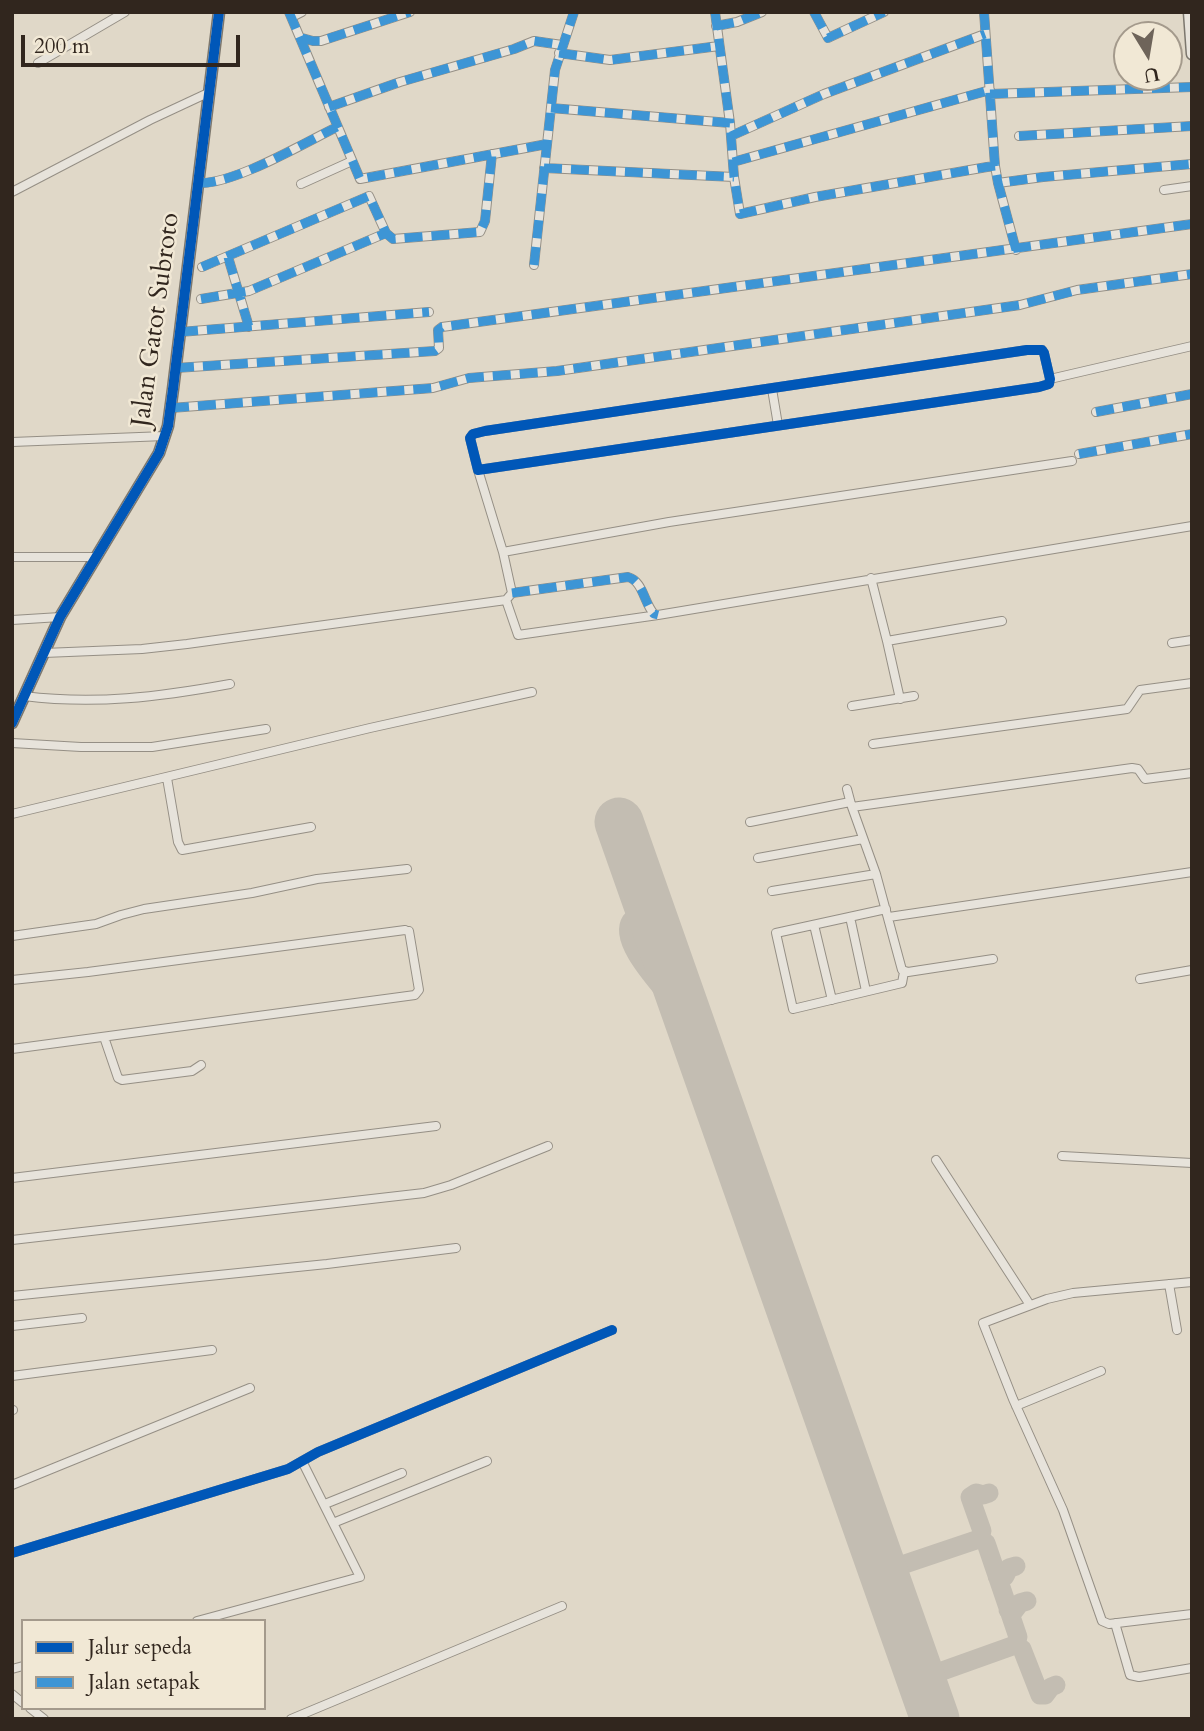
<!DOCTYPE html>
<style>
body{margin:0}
#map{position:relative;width:1204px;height:1731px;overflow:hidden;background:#e0d8c8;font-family:Cardo,serif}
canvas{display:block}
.frame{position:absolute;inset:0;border:14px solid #31261e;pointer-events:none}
.legend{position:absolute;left:21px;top:1619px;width:245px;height:91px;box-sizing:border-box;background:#f1e8d5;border:2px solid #a49a8c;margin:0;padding:9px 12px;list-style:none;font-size:21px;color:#31261e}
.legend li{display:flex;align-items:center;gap:14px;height:35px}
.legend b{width:35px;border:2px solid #a49a8c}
.north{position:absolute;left:1113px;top:21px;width:70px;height:70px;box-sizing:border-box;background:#f1e8d5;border:2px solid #a49a8c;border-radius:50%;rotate:169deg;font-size:19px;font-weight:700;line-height:28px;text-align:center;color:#31261e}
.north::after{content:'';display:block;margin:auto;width:24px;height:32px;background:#6e645a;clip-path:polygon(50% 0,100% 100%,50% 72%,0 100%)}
.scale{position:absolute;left:21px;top:35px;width:219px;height:32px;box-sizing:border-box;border:4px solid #31261e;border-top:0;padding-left:9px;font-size:21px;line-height:24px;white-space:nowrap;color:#31261e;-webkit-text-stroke:5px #f1e8d5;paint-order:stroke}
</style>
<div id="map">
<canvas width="1204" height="1731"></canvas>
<div class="frame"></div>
<ul class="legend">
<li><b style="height:9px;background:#0057b8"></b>Jalur sepeda</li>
<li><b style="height:9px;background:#3d95d5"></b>Jalan setapak</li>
</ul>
<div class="north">U</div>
<div class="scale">200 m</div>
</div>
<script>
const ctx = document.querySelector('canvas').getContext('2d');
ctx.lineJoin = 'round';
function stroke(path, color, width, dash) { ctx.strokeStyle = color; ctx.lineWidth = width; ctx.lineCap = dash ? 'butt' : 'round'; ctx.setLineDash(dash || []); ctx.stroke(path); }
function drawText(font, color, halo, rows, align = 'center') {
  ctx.font = font + ' Cardo,serif'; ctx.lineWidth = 5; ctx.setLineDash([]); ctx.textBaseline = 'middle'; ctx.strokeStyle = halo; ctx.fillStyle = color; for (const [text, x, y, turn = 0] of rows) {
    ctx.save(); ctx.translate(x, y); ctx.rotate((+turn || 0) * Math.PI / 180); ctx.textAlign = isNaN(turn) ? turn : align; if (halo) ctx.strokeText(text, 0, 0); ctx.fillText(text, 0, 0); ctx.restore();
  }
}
stroke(new Path2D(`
 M650 910C644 913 635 915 631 921 618 941 659 983 670 998 678 1008 685 1019 692 1030
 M979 1539 982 1531 970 1497 976 1493 983 1495 989 1493
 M997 1576H1005L1009 1568 1016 1566
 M886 1579 893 1568 979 1539 986 1543 1018 1637 1015 1645
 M1008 1610 1014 1611 1020 1603 1027 1601
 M924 1687 931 1675 1015 1645 1022 1649 1040 1695H1045L1051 1687 1056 1685`), '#c3bdb2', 19);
stroke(new Path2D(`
 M619 822 935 1719`), '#c3bdb2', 49);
const street = new Path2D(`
 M289 12 360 179 547 144
 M715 12 730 123
 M814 12 828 38 884 12
 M984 12 995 166
 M292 17 302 12
 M716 26 737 22 762 12
 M302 38 313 41H321L410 12
 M559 53 610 60 719 46
 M38 63 125 12
 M990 94 1192 87
 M329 107 400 82 514 49 534 41 562 45
 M551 108 730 123 734 177 740 214 815 197 987 167 995 166 998 183
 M731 136 824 94 985 34
 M1019 136 1192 126
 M733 162 990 90
 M544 168 734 177
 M198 183C233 185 302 144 337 127
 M301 184 352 161
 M1164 190 1192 186
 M12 192 150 120 210 92
 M1016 250 998 183 1043 177 1192 164
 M228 257 249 327
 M534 265 555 70 574 12
 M202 267 369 196 386 233 393 239 480 232 485 221 492 154
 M201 299 249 291 386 233
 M180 332 429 312
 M1027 350H1042L1044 353 1050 379 1049 384 1039 387 478 470 470 438 473 434 485 431Z
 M176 368 435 351 439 348 438 330 442 327 1192 224
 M1050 379 1192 346
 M772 389 778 425
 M171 408 433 388 469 378 557 371 1020 305 1077 290 1192 274
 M1096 412 1192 394
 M12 442 165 436
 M1079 454 1192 434
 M478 470 503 552 512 593
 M503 552 669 522 1072 461
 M12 557H95
 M871 578 887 641 1002 621
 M506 600 518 635 658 615 1192 526
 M12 620 60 617
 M887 641 900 699
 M1172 643 1192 640
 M44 653 142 649 187 644 506 600 512 593 628 577C643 581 644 603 654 614L658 615
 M24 696C95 705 159 697 230 684
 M852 706 914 696
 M12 743 81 747H152L266 729
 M873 744 1127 709 1140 690 1192 683
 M167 778 178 842 182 850 311 827
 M847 789 851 804
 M12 814 370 728 532 692
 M750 822 850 802
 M758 858 863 839
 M772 891 876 874
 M886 909 776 933 793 1009 902 983 904 972
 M850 917 866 991
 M889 917 1192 872
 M814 925 832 1000
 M12 936 96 924 121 915 144 909 252 893 317 879 407 869
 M993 959 908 972 902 970 876 874 852 807 1132 768 1138 769 1145 779 1192 773
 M1140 979 1192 970
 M12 980 88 972 405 930
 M104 1037 118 1078 122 1080 192 1071 201 1065
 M12 1049 415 995 419 990 409 931
 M1062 1156 1192 1163
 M936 1160 1030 1305
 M12 1178 436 1126
 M12 1240 424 1193 451 1185 548 1146
 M1192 1282 1073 1293 1047 1299 983 1323 1013 1399 1063 1510 1102 1621 1109 1624 1192 1614
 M1169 1284 1177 1330
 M12 1296 327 1264 456 1248
 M12 1326 82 1318
 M12 1376 212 1350
 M1016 1406 1101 1371
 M12 1410H13
 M12 1485 250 1388
 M325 1504 402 1473
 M333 1523 487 1461
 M12 1553 288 1469 318 1452 612 1330
 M197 1621 360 1577 302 1461
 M1115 1623 1130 1675 1139 1677 1192 1668
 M12 1669 23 1666
 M12 1694 23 1703
 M30 1708 44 1719
 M291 1719 562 1606`);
const secondary = new Path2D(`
 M1189 12 1192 54
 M12 723 60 617 159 453 168 426 173 389 219 12`);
stroke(street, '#958f85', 10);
stroke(secondary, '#7c776e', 13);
stroke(street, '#e7e3db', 8);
stroke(secondary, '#e7e3db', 10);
stroke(new Path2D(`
 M289 12 360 179 547 144
 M715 12 730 123
 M814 12 828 38 884 12
 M984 12 995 166
 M716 26 737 22 762 12
 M302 38 313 41H321L410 12
 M559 53 610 60 719 46
 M990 94 1192 87
 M329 107 400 82 514 49 534 41 562 45
 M551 108 730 123 734 177 740 214 815 197 987 167 995 166 998 183
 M731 136 824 94 985 34
 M1019 136 1192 126
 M733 162 990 90
 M544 168 734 177
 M198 183C233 185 302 144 337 127
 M1016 250 998 183 1043 177 1192 164
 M228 257 249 327
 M534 265 555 70 574 12
 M202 267 369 196 386 233 393 239 480 232 485 221 492 154
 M201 299 249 291 386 233
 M180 332 429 312
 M176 368 435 351 439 348 438 330 442 327 1192 224
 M171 408 433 388 469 378 557 371 1020 305 1077 290 1192 274
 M1096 412 1192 394
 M1079 454 1192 434
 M512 593 628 577C643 581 644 603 654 614L658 615`), '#3d95d5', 9, [18, 9]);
stroke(new Path2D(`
 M1027 350H1042L1044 353 1050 379 1049 384 1039 387 478 470 470 438 473 434 485 431Z
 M12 723 60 617 159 453 168 426 173 389 219 12
 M12 1553 288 1469 318 1452 612 1330`), '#0057b8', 10);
drawText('26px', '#31261e', '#f1e8d5', [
 ["Jalan Gatot Subroto",157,320,-82]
]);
</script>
